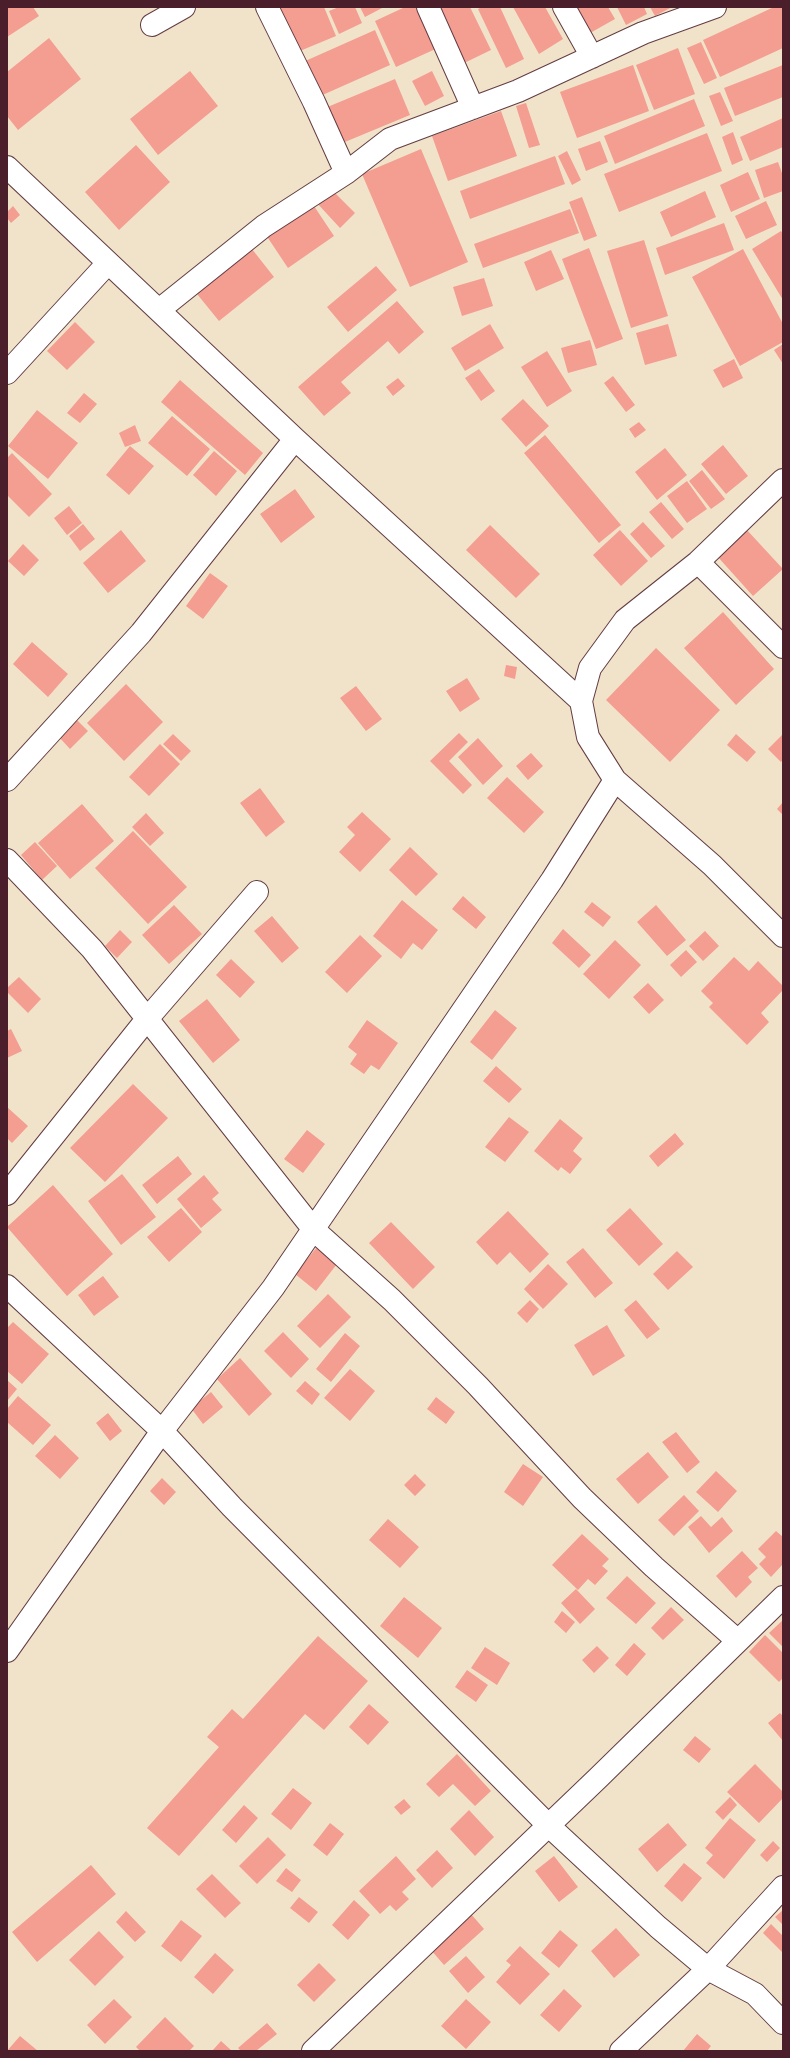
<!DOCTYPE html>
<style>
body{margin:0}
#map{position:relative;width:790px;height:2058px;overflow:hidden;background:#f1e3c9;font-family:Dekko,sans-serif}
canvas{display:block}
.frame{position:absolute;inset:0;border:8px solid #4a1f2b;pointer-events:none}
</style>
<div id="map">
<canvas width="790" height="2058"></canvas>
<div class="frame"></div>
</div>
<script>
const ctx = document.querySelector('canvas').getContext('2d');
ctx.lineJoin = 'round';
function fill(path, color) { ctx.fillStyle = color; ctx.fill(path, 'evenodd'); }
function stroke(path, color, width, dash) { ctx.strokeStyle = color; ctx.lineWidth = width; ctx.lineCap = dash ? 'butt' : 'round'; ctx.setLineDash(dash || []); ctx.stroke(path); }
fill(new Path2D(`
 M7 7H33L39 16 7 37Z
 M275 7H324L336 36 295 53Z
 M339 7H355L362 23 339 34 329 11Z
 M360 7H384L365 17Z
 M405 7H424L442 46 396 67 375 21Z
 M432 7H470L491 50 460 65Z
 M482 7H500L524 59 506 68 478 9Z
 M513 7H545L563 39 539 54Z
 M574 7H608L615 19 583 37Z
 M617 7H644L647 14 626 25Z
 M650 7H672L655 16Z
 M774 7H783V48L720 77 703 40Z
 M375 30 390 65 318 97 303 62Z
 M49 38 81 79 18 130 7 116V72Z
 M701 42 717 78 704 84 687 48Z
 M678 48 695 94 654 110 636 65Z
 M633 65 649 111 577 138 560 92Z
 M783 65V97L735 116 724 88Z
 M190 71 218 106 158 155 130 119Z
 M432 71 444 96 425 106 412 81Z
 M395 79 410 115 340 144 325 108Z
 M720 92 733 121 721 126 709 96Z
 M694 99 705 126 615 164 604 136Z
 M526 103 540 145 529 148 516 106Z
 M501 111 517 156 448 181 432 136Z
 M783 118V147L750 161 740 137Z
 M733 132 743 160 732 165 722 137Z
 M707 133 722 171 619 212 604 174Z
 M600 141 608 162 586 171 578 149Z
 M136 145 170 182 119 230 85 192Z
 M421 149 468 262 410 287 362 174Z
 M567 151 581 180 572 185 558 156Z
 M555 156 565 184 470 219 460 191Z
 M778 162 783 176V191L764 198 755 170Z
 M748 172 760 199 731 212 720 185Z
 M330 188 355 213 340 228 316 202Z
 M705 191 716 217 671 237 660 212Z
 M582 197 597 236 584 241 569 202Z
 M766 201 777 225 746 239 735 216Z
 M312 203 334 236 288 268 266 235Z
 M13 206 20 215 11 223 7 218V212Z
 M570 209 579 233 483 268 474 244Z
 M724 223 734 250 665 275 656 248Z
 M781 231 783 234V300L752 249Z
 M644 240 668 316 631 328 607 251Z
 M248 244 274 277 219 321 193 289Z
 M589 248 623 339 596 349 562 259Z
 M743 249 783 324V342L740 366 692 277Z
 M551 250 564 279 536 291 524 262Z
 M376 266 397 290 348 332 327 307Z
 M484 278 493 306 462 316 453 287Z
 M397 301 424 332 399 354 388 341 341 382 351 393 324 416 298 387Z
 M75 322 95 342 67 370 47 351Z
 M490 324 504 348 465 371 451 348Z
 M668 324 677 356 645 365 636 333Z
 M590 340 597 365 568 373 561 348Z
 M783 344V364L774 350Z
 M547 351 572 391 547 407 521 367Z
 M734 359 743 378 723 388 713 370Z
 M479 369 495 391 481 401 465 378Z
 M613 376 635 405 626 412 604 383Z
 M398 378 405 386 393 396 386 387Z
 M180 380 263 453 245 475 161 402Z
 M84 393 97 404 80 423 67 413Z
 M523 399 549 426 526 447 501 419Z
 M37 410 78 443 48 479 8 446Z
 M172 416 210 449 187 476 148 443Z
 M639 422 646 430 635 438 629 429Z
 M135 425 141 441 125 447 119 433Z
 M545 435 621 525 599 543 524 453Z
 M723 445 748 476 726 494 701 464Z
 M130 446 154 466 129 495 106 475Z
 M665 448 687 475 657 500 635 472Z
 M214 451 237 471 216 496 193 475Z
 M12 453 52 494 29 517 7 495V458Z
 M702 470 725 499 711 509 689 481Z
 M687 481 707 509 687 523 667 496Z
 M295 489 315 517 281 543 260 514Z
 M661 502 684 529 672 539 649 512Z
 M69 506 82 523 67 535 54 518Z
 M643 522 665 546 651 558 630 534Z
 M83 524 95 539 80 551 69 536Z
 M490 525 540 574 516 598 466 550Z
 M746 529 783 569 753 596 717 556Z
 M121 530 146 561 108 593 83 563Z
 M620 530 648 561 621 586 593 555Z
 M23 544 39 560 24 576 8 561Z
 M210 573 228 586 203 619 186 606Z
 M723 612 774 669 736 705 684 648Z
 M32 642 68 674 48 697 13 664Z
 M656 648 720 710 670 762 606 700Z
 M506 665 517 667 515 679 504 676Z
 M467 678 480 699 460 712 446 691Z
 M126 684 163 722 124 761 87 723Z
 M356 686 382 719 366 731 340 698Z
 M76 719 88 731 70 749 59 737Z
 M459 733 468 742 449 761 472 785 463 794 430 761Z
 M173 734 191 751 181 761 163 744Z
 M736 734 756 752 747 762 727 745Z
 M783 734V759L781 762 768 749Z
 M478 738 503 766 483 785 458 757Z
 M160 744 180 764 149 796 129 777Z
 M531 753 543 766 528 780 516 766Z
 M507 777 544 812 524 833 487 798Z
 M260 788 285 822 266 837 240 803Z
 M783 802V815L777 809Z
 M82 804 114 841 70 879 38 843Z
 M362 812 391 839 360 872 339 852 355 835 347 827Z
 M146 813 164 833 150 846 132 827Z
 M133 831 187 887 148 924 95 868Z
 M35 842 57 866 42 880 21 855Z
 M410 847 438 874 416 896 389 870Z
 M463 896 486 917 476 929 452 909Z
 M402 900 438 930 422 950 413 943 401 959 373 936Z
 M592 902 611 917 603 927 584 912Z
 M174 905 202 934 169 964 142 935Z
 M656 905 686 940 667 956 637 922Z
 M272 916 299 948 282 963 254 931Z
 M563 929 591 955 579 968 552 943Z
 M120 930 132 942 117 958 105 946Z
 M705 931 719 946 703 961 689 946Z
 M360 935 382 956 347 993 325 972Z
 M615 940 641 965 609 999 583 974Z
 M686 950 697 962 681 977 670 965Z
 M734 957 749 971 758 961 783 986V990L761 1013 769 1022 747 1045 709 1007 713 1003 701 991Z
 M231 959 255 982 240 998 216 975Z
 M19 977 41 999 28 1013 7 992V988Z
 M648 983 664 1000 649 1014 633 997Z
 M207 999 240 1040 213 1063 179 1021Z
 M495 1010 517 1028 492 1060 470 1042Z
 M367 1020 398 1043 379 1070 371 1065 364 1074 350 1064 357 1054 348 1047Z
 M11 1029 22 1051 7 1058V1031Z
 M496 1066 522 1089 509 1103 483 1081Z
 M133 1084 168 1118 105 1182 70 1148Z
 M7 1107 28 1126 12 1143 7 1138Z
 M509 1117 529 1132 505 1162 485 1147Z
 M560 1119 583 1138 573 1151 582 1159 570 1174 561 1167 558 1171 534 1151Z
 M307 1130 325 1144 303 1173 284 1159Z
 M675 1133 684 1144 658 1167 649 1156Z
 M178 1156 192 1174 157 1204 142 1185Z
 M122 1174 156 1217 121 1245 88 1201Z
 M204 1175 219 1193 212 1199 222 1210 201 1228 177 1199Z
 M53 1185 113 1254 67 1296 7 1227Z
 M181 1208 202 1232 169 1262 147 1237Z
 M630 1208 663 1244 639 1266 606 1230Z
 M508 1211 549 1254 530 1273 510 1252 497 1265 476 1242Z
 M391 1222 435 1267 413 1289 369 1243Z
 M317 1247 337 1264 316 1291 295 1274Z
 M583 1248 613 1283 595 1298 566 1262Z
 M677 1251 693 1267 668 1290 653 1274Z
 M548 1264 568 1284 543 1309 524 1289Z
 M103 1276 119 1297 94 1316 78 1295Z
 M328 1294 351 1317 320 1348 297 1326Z
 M530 1300 539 1309 527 1323 517 1313Z
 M636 1300 660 1329 647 1339 624 1310Z
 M13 1322 49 1354 22 1384 7 1371V1328Z
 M607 1325 625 1356 593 1376 574 1345Z
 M283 1332 309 1359 291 1378 264 1351Z
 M345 1333 360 1346 331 1382 316 1369Z
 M240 1358 272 1394 249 1416 217 1379Z
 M350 1369 375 1391 350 1421 324 1398Z
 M7 1380 17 1389 7 1401Z
 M305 1381 320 1394 312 1405 296 1391Z
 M211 1392 223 1407 203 1424 191 1408Z
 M18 1396 51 1425 33 1445 7 1422V1409Z
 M436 1397 455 1412 446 1424 427 1409Z
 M108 1413 122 1431 110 1441 96 1423Z
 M676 1432 700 1462 687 1473 662 1442Z
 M55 1435 79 1458 60 1479 35 1456Z
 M648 1452 669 1477 638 1504 616 1479Z
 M523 1464 543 1477 523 1506 504 1492Z
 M716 1471 737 1491 718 1512 696 1492Z
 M415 1474 426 1485 415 1496 404 1485Z
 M162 1478 176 1492 164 1505 150 1491Z
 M684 1495 699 1511 674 1536 658 1520Z
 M701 1516 711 1527 722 1517 733 1531 709 1553 688 1527Z
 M388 1519 419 1547 400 1568 369 1540Z
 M776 1531 783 1537V1564L771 1577 759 1564 766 1557 758 1549Z
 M582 1534 609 1559 602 1566 608 1571 595 1585 588 1579 578 1590 552 1565Z
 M742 1551 758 1568 748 1577 752 1582 736 1598 716 1576Z
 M627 1576 656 1603 636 1624 606 1598Z
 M576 1589 595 1609 580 1624 561 1603Z
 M404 1597 442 1628 418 1658 380 1626Z
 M671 1607 684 1620 663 1640 651 1628Z
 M562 1611 575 1622 566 1633 554 1622Z
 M783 1620V1647L769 1633Z
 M765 1635 783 1653V1678L779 1682 749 1652Z
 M318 1636 368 1681 324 1730 305 1714 179 1856 147 1828 219 1747 207 1737 232 1709 243 1719Z
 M634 1643 646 1654 627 1676 615 1665Z
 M597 1646 609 1658 594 1673 582 1660Z
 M485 1647 510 1663 497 1685 471 1668Z
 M467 1670 488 1685 476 1702 455 1687Z
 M369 1704 389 1722 368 1745 349 1727Z
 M780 1713 783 1716V1741L768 1723Z
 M695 1736 711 1749 699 1763 683 1750Z
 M457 1754 491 1791 475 1806 453 1784 439 1797 426 1784Z
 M755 1764 783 1792V1798L759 1823 727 1792Z
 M293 1788 312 1803 291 1830 271 1814Z
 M730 1797 737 1805 723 1820 715 1812Z
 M404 1799 411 1807 401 1815 394 1807Z
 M244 1805 258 1818 236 1843 222 1830Z
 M469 1810 494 1837 475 1856 450 1829Z
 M730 1818 756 1840 724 1879 706 1863 713 1855 705 1848Z
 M330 1823 344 1834 327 1856 313 1845Z
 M668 1823 687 1845 657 1872 638 1849Z
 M268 1837 286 1855 257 1884 239 1866Z
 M773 1841 780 1848 767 1862 760 1855Z
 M437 1850 453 1868 432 1888 416 1870Z
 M396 1856 416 1879 402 1892 409 1899 396 1911 390 1905 380 1914 359 1891Z
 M554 1856 578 1887 559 1902 535 1871Z
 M684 1863 702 1878 682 1902 664 1886Z
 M91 1865 116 1894 37 1962 12 1932Z
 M286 1868 301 1880 292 1892 276 1881Z
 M212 1874 241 1903 225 1918 196 1889Z
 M299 1897 318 1912 309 1923 290 1908Z
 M354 1900 370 1915 348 1940 332 1925Z
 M783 1910V1925L775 1917Z
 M126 1911 146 1932 135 1942 116 1922Z
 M471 1914 484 1929 444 1965 431 1950Z
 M181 1920 202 1936 181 1962 161 1946Z
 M771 1924 783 1936V1953L763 1933Z
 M616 1928 640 1955 614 1978 591 1951Z
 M560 1930 578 1945 559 1968 541 1953Z
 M99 1931 124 1957 95 1986 69 1960Z
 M520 1946 550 1974 520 2005 496 1982 511 1965 506 1961Z
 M215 1953 234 1970 213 1994 194 1977Z
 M466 1956 485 1977 468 1993 449 1971Z
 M319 1963 336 1980 314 2002 297 1985Z
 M564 1989 582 2006 559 2032 540 2015Z
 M114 1999 132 2017 105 2044 87 2025Z
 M466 1999 491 2022 466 2049 441 2026Z
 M165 2017 194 2046 189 2051H140L136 2047Z
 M267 2023 277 2034 256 2051H241L238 2048Z
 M697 2034 711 2046 707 2051H683Z
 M20 2036 38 2051H7Z
 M221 2041 232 2051H212Z`), '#f49d91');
const minor = new Path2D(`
 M267 7 314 102 346 173
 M428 7 473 108
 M564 7 592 57
 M152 25 184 7
 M7 167 295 439 581 701
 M159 310 264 226 346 173 390 139 518 91 643 33 715 7
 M7 373 108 263
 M783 480 698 562 625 620 590 668 581 701 588 737 615 780 712 865 783 936
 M698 562 783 647
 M7 780 141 633 295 439
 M7 860 92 949 314 1230 392 1300 478 1386 582 1498 654 1567 738 1641
 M7 1194 147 1019 257 892
 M7 1286 162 1431 232 1507 548 1825 658 1927 708 1969 755 1994 783 2023
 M7 1651 162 1431 273 1288 552 880 615 780
 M313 2051 597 1779 783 1597
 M621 2051 708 1969 783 1887`);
stroke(minor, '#633c43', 24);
stroke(minor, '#fff', 22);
</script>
